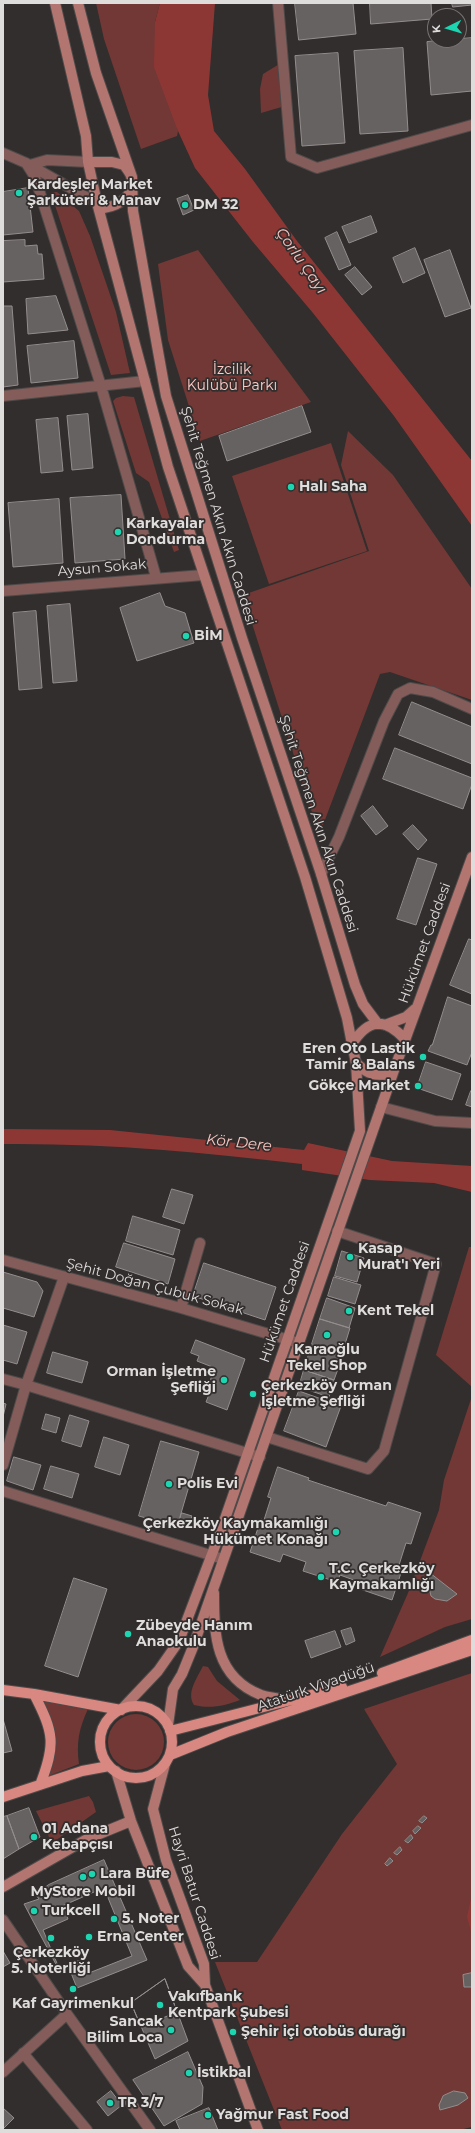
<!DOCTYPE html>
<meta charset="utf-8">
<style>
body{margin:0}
#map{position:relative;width:475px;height:2133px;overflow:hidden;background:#322e2d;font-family:Montserrat,sans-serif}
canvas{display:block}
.frame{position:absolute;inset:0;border:4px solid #dfdcdc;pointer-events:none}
.north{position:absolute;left:427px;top:8px;width:40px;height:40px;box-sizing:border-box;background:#322e2d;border:1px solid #777473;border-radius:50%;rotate:265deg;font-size:11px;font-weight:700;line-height:16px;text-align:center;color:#dfdcdc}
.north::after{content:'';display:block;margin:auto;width:14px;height:18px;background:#1cd5b1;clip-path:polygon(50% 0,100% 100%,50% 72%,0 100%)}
</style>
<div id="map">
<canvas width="475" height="2133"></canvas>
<div class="frame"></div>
<div class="north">K</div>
</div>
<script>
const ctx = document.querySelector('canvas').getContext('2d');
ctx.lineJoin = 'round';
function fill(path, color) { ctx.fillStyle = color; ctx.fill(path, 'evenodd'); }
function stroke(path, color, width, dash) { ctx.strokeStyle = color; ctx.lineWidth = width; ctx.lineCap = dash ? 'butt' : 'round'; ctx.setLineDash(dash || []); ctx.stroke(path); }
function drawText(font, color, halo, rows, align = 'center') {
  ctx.font = font + ' Montserrat,sans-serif'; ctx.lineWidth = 3.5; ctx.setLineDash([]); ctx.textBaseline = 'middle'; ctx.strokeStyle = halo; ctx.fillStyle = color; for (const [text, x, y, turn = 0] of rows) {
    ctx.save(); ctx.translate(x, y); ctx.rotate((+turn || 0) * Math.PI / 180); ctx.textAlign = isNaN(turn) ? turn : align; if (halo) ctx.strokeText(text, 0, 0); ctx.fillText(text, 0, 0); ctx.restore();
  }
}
fill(new Path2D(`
 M96 3H160L155 22 178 131 177 136 141 149 104 39Z
 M281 63 285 106 261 113 260 89 263 74Z
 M53 192H57L79 211 90 236 116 312 130 373 111 375 51 193Z
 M198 250 311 402 200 441 168 340 158 264Z
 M123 396 134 397 179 550 174 552 149 482 136 473 113 401 116 398Z
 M348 431 393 475 472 589V700L390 672 380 674 323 825H316L243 595 369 551 341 465Z
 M331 443 367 551 269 584 232 476Z
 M469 1247H472V1387L436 1355Z
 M472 1396V1619L445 1627 380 1657 408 1593 439 1510 444 1480Z
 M203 1666 208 1667 217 1681 240 1700C224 1706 211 1709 194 1705 186 1693 197 1678 203 1666Z
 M472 1673V2127L459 2130H282L215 1962H257L342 1834 397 1764 364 1709Z
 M42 1701 88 1709C79 1728 76 1743 79 1764L48 1776C61 1745 53 1731 42 1701Z
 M108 1742a28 28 0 1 1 56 0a28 28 0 1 1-56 0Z
 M89 1796 93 1802 96 1812 52 1843 36 1811Z`), '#713835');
fill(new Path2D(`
 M160 3H215L208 95 214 131 245 169 297 241 472 461V526L394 416 313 313 253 242 195 168 178 131 154 67 155 22Z
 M3 1129 110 1130 304 1150 308 1143 392 1161 472 1166V1192L434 1183 370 1180 302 1170V1164C203 1152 103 1143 3 1144Z
 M472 1894V1935L467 1917Z`), '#8d3735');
const building = new Path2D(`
 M295 3H353L356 34 299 40Z
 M370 3H431L432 19 371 24Z
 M452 3H472V5L453 7Z
 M472 38V91L431 95 427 42Z
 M403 48 408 131 360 134 354 51Z
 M338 53 345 143 302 146 295 56Z
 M28 188 33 232 3 235V192Z
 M188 195 194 210 183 215 177 199Z
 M371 216 377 232 349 243 342 227Z
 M337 232 351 265 339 270 325 238Z
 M25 240V246L37 245 38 254H42L44 279 3 282V241Z
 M415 248 425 273 403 283 393 258Z
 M450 250 471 308 445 317 424 260Z
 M355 267 372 287 362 295 345 275Z
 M56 296 68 330 28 334 26 299Z
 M3 306H12L18 385 3 387Z
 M74 341 78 378 31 383 27 346Z
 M302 406 311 432 227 461 219 436Z
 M88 414 93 468 72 470 67 416Z
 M58 418 63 471 41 473 36 420Z
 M121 495 125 559 75 563 70 498Z
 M59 499 63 563 13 567 8 503Z
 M160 593 165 606 185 613 194 643 137 661 120 608Z
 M70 604 77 681 53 683 47 606Z
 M36 611 42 688 19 690 13 613Z
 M412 702 472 727V764L399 735Z
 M395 748 472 778V784L463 809 383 779Z
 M373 806 388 826 376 835 361 816Z
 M413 825 427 840 418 850 403 834Z
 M418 858 437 864 416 925 397 919Z
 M469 939 472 940V994L450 985Z
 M448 997 472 1006V1052L467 1065 428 1051 431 1045H432Z
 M426 1062 461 1074 452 1100 417 1088Z
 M471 1091 472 1092V1107L466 1105Z
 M172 1189 193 1195 184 1224 163 1217Z
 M133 1216 180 1230 173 1255 126 1241Z
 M124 1243 175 1259 168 1284 116 1267Z
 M342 1251 364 1258 357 1282 335 1276Z
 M204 1263 276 1287 265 1320 193 1296Z
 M3 1272 37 1282 43 1291 34 1317 3 1308Z
 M334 1277 361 1285 355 1304 328 1296Z
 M327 1298 355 1308 349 1328 320 1319Z
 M320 1319 350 1328 342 1354 312 1344Z
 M3 1325 27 1332 17 1364 3 1360Z
 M196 1340 245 1359 227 1410 206 1402 210 1392 206 1391 215 1368 197 1361 199 1356 191 1353Z
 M312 1345 343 1355 334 1380 304 1370Z
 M53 1352 88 1362 82 1383 47 1373Z
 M304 1370 334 1380 329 1397 299 1387Z
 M299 1391 341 1406 326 1447 284 1431Z
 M3 1403 6 1404 3 1417Z
 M46 1414 60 1418 56 1433 42 1429Z
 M70 1415 89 1421 81 1447 62 1441Z
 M104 1437 129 1445 120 1475 95 1467Z
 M161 1441 199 1452 177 1527 139 1516Z
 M14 1457 41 1465 33 1490 7 1481Z
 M51 1466 79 1474 72 1498 44 1489Z
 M278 1467 309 1478 308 1480 386 1506 388 1502 421 1513 411 1544 406 1543 399 1565 403 1567 392 1600 360 1589 362 1583 340 1575 337 1582 303 1571 306 1562 283 1554 280 1562 250 1552 261 1519 264 1520 271 1498 268 1497Z
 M182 1513 192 1516 189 1526 179 1523Z
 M430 1573 457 1594 447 1601 435 1599 431 1596 429 1588Z
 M74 1578 107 1589 78 1677 45 1666Z
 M351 1628 355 1641 346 1645 341 1631Z
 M335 1631 341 1647 311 1658 305 1641Z
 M3 1719 12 1751 3 1753Z
 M29 1808 40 1837 19 1849 7 1816Z
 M7 1816 19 1849 3 1859V1817Z
 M424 1816 427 1818 422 1823 419 1821Z
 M418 1826 421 1828 415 1834 413 1831Z
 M411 1835 413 1838 408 1843 405 1841Z
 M400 1847 402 1850 397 1855 394 1853Z
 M390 1858 393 1861 387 1866 385 1864Z
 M104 1860 147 1960 77 1988 69 1968 60 1972 24 1904 39 1899 36 1895 48 1885Z
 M104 1888 132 1956 89 1973 83 1959 59 1968 43 1930 68 1919 63 1906Z
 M3 1951 10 1963 3 1967Z
 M472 1973V1987H464L463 1975Z
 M165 1979 188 2041 155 2059 131 2003Z
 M165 1979 177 2012 141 2027 131 2003Z
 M188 2052 203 2087 202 2104 164 2126 133 2080Z
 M111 2091 122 2105 108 2116 97 2102Z
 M454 2091 465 2093 468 2098 458 2105 440 2110 439 2105 443 2096Z
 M3 2108 14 2118 3 2129Z
 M209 2108 218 2130H180L176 2121Z`);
fill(building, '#676262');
stroke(building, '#938e8d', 1);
const street = new Path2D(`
 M278 3 291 157 317 168 472 125
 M3 153 26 163 97 203
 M26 163 35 177 101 386 156 577
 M30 165 47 160 88 162
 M3 396 145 381
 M3 591 203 575
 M321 874 339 837 384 721 398 694 410 688 433 692 472 709
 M381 1107 435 1121 472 1123
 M3 1260 181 1308 299 1343
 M181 1308 200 1243
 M3 1379 26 1385 64 1277
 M267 1437 368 1469 384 1451 436 1264 337 1231
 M3 1465 26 1385 260 1457
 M3 1491 223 1559
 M3 1920 67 2014 3 2072
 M67 2014 150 2130
 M23 2053 87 2130`);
const secondary = new Path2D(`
 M55 3 86 136 88 162 97 203 168 467 305 877 347 1018 352 1044
 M78 3 96 73 132 177 133 211 166 396 242 638 321 874 355 985 363 1004 378 1024
 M88 162H112L124 165C127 169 130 173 131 176 137 194 119 206 104 208L97 203
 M385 1025 406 1017 415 1009
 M405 1039C384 1017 368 1019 352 1044L356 1063C369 1075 375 1077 393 1073 419 1001 446 929 472 857
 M214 1593C214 1635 215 1677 261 1695 270 1698 282 1699 291 1700
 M121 1710 158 1671 179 1641 220 1533 360 1131 356 1063
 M168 1725 173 1689 182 1674 193 1647 393 1073
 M165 1764 153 1809 166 1860 204 1964 205 1985 258 2130
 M116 1771 131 1821 188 1966 205 1985
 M3 1887 87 1839 131 1821`);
const primary = new Path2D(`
 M382 1673 472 1640
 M3 1690 34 1694 121 1710
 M34 1694C54 1733 56 1744 40 1785
 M100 1742a36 36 0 1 1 72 0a36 36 0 1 1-72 0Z
 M170 1731 342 1687
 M170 1755 227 1732 472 1650
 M3 1797 82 1771 109 1766`);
stroke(street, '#4e4a49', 12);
stroke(secondary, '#4e4a49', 12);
stroke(primary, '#4e4a49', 12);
stroke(street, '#845c59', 10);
stroke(secondary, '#b37570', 10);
stroke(primary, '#d88781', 10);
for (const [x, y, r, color] of [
 [19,193,4,"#1cd5b1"],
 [185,205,4,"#1cd5b1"],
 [291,487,4,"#1cd5b1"],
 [118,532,4,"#1cd5b1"],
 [186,636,4,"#1cd5b1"],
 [423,1057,4,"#1cd5b1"],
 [418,1086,4,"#1cd5b1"],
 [350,1257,4,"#1cd5b1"],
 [349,1311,4,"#1cd5b1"],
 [327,1335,4,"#1cd5b1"],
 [224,1380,4,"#1cd5b1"],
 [253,1394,4,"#1cd5b1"],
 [169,1484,4,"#1cd5b1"],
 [336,1532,4,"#1cd5b1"],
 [321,1577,4,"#1cd5b1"],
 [128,1634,4,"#1cd5b1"],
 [34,1837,4,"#1cd5b1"],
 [92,1874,4,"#1cd5b1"],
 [83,1877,4,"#1cd5b1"],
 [34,1911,4,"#1cd5b1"],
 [114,1919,4,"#1cd5b1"],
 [89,1937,4,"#1cd5b1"],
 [51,1938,4,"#1cd5b1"],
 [73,1989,4,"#1cd5b1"],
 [160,2005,4,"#1cd5b1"],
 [171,2030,4,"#1cd5b1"],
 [233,2032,4,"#1cd5b1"],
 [189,2073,4,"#1cd5b1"],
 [110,2103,4,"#1cd5b1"],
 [208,2115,4,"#1cd5b1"]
]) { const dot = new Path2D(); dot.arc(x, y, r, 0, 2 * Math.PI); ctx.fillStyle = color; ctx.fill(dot); stroke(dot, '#322e2d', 1.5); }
drawText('bold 14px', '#dfdcdc', '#322e2d', [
 ["Kardeşler Market",27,185],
 ["Şarküteri & Manav",27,201],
 ["DM 32",193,205],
 ["Halı Saha",299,487],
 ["Karkayalar",126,524],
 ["Dondurma",126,540],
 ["BİM",194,636],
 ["Eren Oto Lastik",415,1049,"right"],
 ["Tamir & Balans",415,1065,"right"],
 ["Gökçe Market",410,1086,"right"],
 ["Kasap",358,1249],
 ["Murat'ı Yeri",358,1265],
 ["Kent Tekel",357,1311],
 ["Karaoğlu",327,1350,"center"],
 ["Tekel Shop",327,1366,"center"],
 ["Orman İşletme",216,1372,"right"],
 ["Şefliği",216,1388,"right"],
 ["Çerkezköy Orman",261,1386],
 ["İşletme Şefliği",261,1402],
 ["Polis Evi",177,1484],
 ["Çerkezköy Kaymakamlığı",328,1524,"right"],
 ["Hükümet Konağı",328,1540,"right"],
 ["T.C. Çerkezköy",329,1569],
 ["Kaymakamlığı",329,1585],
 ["Zübeyde Hanım",136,1626],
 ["Anaokulu",136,1642],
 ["01 Adana",42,1829],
 ["Kebapçısı",42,1845],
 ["Lara Büfe",100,1874],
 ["MyStore Mobil",83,1892,"center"],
 ["Turkcell",42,1911],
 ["5. Noter",122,1919],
 ["Erna Center",97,1937],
 ["Çerkezköy",51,1953,"center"],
 ["5. Noterliği",51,1969,"center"],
 ["Vakıfbank",168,1997],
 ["Kentpark Şubesi",168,2013],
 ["Kaf Gayrimenkul",73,2004,"center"],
 ["Sancak",163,2022,"right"],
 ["Bilim Loca",163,2038,"right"],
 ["Şehir içi otobüs durağı",241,2032],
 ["İstikbal",197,2073],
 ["TR 3/7",118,2103],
 ["Yağmur Fast Food",216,2115]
], 'left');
drawText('14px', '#ffcbc7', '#322e2d', [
 ["İzcilik",232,370],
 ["Kulübü Parkı",232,386]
]);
drawText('14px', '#dfdcdc', '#322e2d', [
 ["Şehit Teğmen Akın Akın Caddesi",218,516,73],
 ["Aysun Sokak",102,568,-5],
 ["Şehit Teğmen Akın Akın Caddesi",318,824,72],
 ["Hükümet Caddesi",425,943,-70],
 ["Şehit Doğan Çubuk Sokak",155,1287,15],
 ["Hükümet Caddesi",285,1302,-71],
 ["Atatürk Viyadüğü",316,1687,-19],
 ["Hayri Batur Caddesi",194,1893,72]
]);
drawText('italic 15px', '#f8c5c1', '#322e2d', [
 ["Çorlu Çayı",301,261,55],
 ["Kör Dere",239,1143,6]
]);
</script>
